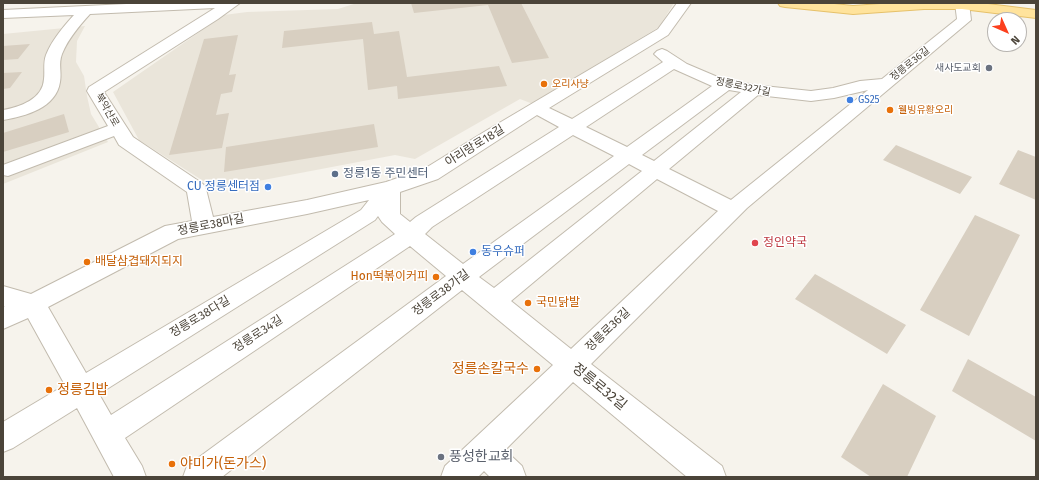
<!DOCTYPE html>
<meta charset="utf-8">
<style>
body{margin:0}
#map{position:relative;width:1039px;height:480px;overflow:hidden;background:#f6f3ec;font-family:"Fira Sans",sans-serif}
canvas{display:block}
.frame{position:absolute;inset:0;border:4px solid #4b4439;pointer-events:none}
.north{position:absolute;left:987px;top:12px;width:40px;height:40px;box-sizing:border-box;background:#fff;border:1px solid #b7b4b0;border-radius:50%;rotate:135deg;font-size:11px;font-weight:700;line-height:16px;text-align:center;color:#4b4439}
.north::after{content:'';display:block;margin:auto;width:14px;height:18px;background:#fc3f1d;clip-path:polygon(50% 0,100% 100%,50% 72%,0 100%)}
</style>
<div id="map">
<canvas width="1039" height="480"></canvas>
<div class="frame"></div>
<div class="north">N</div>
</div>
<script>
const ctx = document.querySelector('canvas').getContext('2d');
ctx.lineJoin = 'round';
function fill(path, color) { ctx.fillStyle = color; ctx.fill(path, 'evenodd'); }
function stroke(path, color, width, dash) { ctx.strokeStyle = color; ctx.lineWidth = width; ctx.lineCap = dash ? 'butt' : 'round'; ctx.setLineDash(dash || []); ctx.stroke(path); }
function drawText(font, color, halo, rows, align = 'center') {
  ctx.font = font + ' "Fira Sans","Noto Sans KR",sans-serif'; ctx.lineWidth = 3; ctx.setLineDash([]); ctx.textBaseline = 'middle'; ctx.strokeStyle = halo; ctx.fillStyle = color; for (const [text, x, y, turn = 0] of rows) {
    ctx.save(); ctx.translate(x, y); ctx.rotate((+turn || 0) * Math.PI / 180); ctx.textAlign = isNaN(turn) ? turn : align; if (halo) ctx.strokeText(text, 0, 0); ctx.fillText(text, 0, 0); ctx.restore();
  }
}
fill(new Path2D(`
 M357 3H674L659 27 533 104 520 99 415 159 395 155 216 189 139 140 113 92 224 15 247 12 338 9Z
 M85 26 77 41 76 62 84 76 87 96 91 114 108 142 3 184V34Z`), '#eae5da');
fill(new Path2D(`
 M411 3H521L549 58 512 63 488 5 414 13Z
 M372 22 374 34 399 31 407 77 499 66 507 86 398 99 397 86 368 90 363 39 282 48 284 31Z
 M238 35 229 75 236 74 232 92 221 94 216 115 229 113 222 148 169 155 204 39Z
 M30 44 18 59 3 60V46Z
 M22 72 10 88 3 89V73Z
 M64 114 69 132 3 152V133Z
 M374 124 378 147 224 172 226 147Z
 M896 145 972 177 960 194 883 160Z
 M1018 150 1036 157V200L999 184Z
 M975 215 1020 235 969 336 920 310Z
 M815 274 906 325 887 354 795 299Z
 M968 359 1036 397V441L952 391Z
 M883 384 936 416 907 477H871L841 457Z`), '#d8cfc1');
const minor = new Path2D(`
 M147 3H240L218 19 104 92 133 137 203 184 206 189 213 217 307 200 386 182 424 169 484 132 658 29 677 3H691L668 35 549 108 572 119 663 62 654 54 657 51 662 49 667 51 687 64 720 78 754 85 811 91 833 88 860 81 882 79 957 19 955 3H969L971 20 747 208 591 364 722 466 726 477H687L573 382 505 450 522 466 526 477H490L484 471 478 477H441L445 466 553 365 462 290 222 477H183L187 466 446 276 410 246 125 438 142 466 146 477H114L77 408 13 448 3 452V422L65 385 28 318 3 329V307L5 306H3V286L31 294 165 226 192 221 187 192 119 145 114 136 8 176 3 175V165L108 126 87 91 89 87 215 8 90 14C79 26 68 39 62 54 58 64 62 72 60 82 56 108 26 116 3 120V110C20 107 43 99 44 79 45 71 43 63 46 55 52 40 63 27 74 15L3 18V10ZM674 69 712 86 627 147 586 127ZM729 90 741 92 654 161 642 155ZM868 90 731 200 669 169 758 95 811 101 834 98ZM537 115 559 127 416 217 410 222 400 214V192L438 179ZM573 135 614 156 463 264 425 234 432 227ZM629 164 642 171 494 288 479 277ZM657 179 718 211 571 349 511 301ZM369 200 361 210 86 373 48 307 178 239 307 214ZM378 216 382 222 395 234 111 415 99 394 375 220Z`);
const major = new Path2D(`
 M778 3H825L853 6 894 3H980L1036 10V18L962 9H924L853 14 785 7 780 6Z`);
stroke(minor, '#c2bbae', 2);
stroke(major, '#e6c16a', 2);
fill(minor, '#fff');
fill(major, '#ffe39c');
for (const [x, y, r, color] of [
 [989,68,4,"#6b7280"],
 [544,84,4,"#e8710a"],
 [850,100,4,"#3f7fe0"],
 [890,110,4,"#e8710a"],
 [335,174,4,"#5c6f8a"],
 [268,187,4,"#3f7fe0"],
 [755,243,4,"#e0444e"],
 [473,252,4,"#3f7fe0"],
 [87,262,4,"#e8710a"],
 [436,277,4,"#e8710a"],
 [528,303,4,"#e8710a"],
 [537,369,4,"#e8710a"],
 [49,390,4,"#e8710a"],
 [441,457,4,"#6b7280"],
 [172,464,4,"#e8710a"]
]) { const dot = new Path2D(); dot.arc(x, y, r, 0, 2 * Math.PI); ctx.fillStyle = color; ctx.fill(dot); stroke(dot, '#fff', 1.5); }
drawText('10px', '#4b4439', '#fff', [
 ["정릉로36길",910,64,-39],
 ["정릉로32가길",743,87,12],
 ["북악산로",107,110,60]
]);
drawText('10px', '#5b616d', '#fff', [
 ["새사도교회",981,68]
], 'right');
drawText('10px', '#c56008', '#fff', [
 ["오리사냥",552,84],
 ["웰빙유황오리",898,110]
], 'left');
drawText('10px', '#366cbe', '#fff', [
 ["GS25",858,100]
], 'left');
drawText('12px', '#4b4439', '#fff', [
 ["아리랑로18길",475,146,-32],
 ["정릉로38마길",211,225,-11],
 ["정릉로38가길",441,293,-37],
 ["정릉로38다길",200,317,-31],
 ["정릉로36길",608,330,-44],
 ["정릉로34길",258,334,-33]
]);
drawText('12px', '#4e5e75', '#fff', [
 ["정릉1동 주민센터",343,174]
], 'left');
drawText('12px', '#366cbe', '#fff', [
 ["CU 정릉센터점",260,187],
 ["동우슈퍼",481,252,"left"]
], 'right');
drawText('12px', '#be3a42', '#fff', [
 ["정인약국",763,243]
], 'left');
drawText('12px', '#c56008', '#fff', [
 ["배달삼겹돼지되지",95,262],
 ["Hon떡볶이커피",428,277,"right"],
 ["국민닭발",536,303]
], 'left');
drawText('14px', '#c56008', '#fff', [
 ["정릉손칼국수",529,369,"right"],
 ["정릉김밥",57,390],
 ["야미가(돈가스)",180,464]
], 'left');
drawText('14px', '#4b4439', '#fff', [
 ["정릉로32길",599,387,39]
]);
drawText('14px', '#5b616d', '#fff', [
 ["풍성한교회",449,457]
], 'left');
</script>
